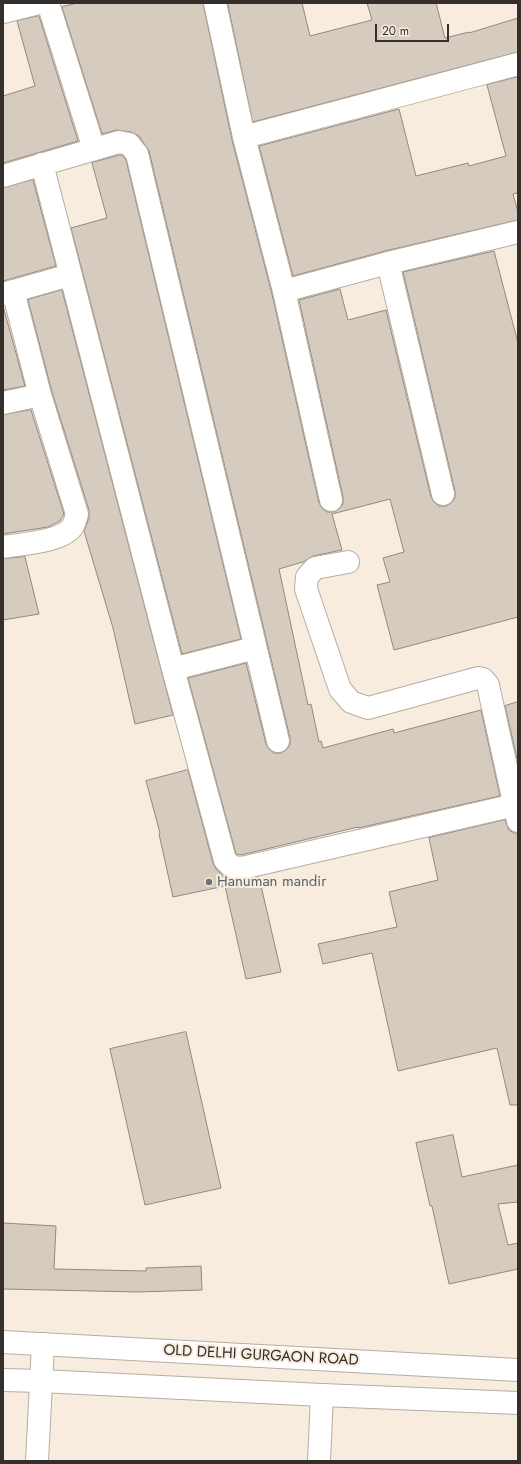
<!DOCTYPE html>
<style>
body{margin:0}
#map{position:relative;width:521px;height:1464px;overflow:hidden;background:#f8ecdf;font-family:Jost,sans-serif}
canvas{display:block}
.frame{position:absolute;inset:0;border:4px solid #342f2a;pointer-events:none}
.scale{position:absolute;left:375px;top:24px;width:74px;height:18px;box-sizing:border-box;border:2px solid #342f2a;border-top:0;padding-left:5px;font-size:12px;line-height:14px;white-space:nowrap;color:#342f2a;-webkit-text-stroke:3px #f8ecdf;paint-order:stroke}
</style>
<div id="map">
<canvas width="521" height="1464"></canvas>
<div class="frame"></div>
<div class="scale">20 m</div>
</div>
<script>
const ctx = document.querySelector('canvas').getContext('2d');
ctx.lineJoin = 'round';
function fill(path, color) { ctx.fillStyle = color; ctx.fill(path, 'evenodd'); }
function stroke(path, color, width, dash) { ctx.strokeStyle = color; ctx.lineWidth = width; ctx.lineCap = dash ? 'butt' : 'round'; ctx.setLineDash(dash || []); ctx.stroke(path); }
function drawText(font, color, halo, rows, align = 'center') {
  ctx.font = font + ' Jost,sans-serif'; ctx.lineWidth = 4; ctx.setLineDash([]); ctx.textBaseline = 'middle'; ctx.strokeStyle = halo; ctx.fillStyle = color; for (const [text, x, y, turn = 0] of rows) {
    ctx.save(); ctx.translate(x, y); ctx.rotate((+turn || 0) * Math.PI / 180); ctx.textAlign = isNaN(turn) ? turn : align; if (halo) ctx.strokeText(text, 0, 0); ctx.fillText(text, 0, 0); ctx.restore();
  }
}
const building = new Path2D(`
 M78 3H203L232 140 272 294 319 503 322 508 327 512H333L339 509 343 504V497L299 300 340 289 348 320 386 310 431 497 434 502 439 506H446L451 503 455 498V491L403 272 494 251 518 343V617L394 650 377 585 390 582 383 558 404 552 390 499 332 514 342 550 313 556 303 562 279 569 308 705 311 704 319 742 321 741 323 748 393 729 394 733 481 710 500 796 358 828V827L241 855 236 854 188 678 246 663 266 744 269 749 274 753H281L286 750 290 745V738L149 151 139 136 131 132 116 130 102 134 62 7Z
 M228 3H302L310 36 372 20 367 3H436L445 38 469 32V33L518 18V52L253 122Z
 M39 16 78 141 3 163V96L35 86 17 21Z
 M518 77V193L513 194 518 212V220L385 251 293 276 259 146 399 109 416 176 468 163 469 166 506 156 487 85Z
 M120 155H122L126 160 241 639 182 654 71 228 107 218 92 163Z
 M33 180 56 266 3 281V188Z
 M62 290 173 715 135 724 113 628 84 531 89 518V510L52 392 28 300Z
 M3 306 25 386 3 390Z
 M31 410 64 514 60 521 48 527 3 534V415Z
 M25 557 39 614 3 620V559Z
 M518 702V763L505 706Z
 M188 770 213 863 216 869 223 876 231 879 245 880 259 877 281 972 246 979 225 886 173 897 159 834 160 833 146 781Z
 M505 820 509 830 514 833H518V1105H510L497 1048 398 1071 372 953 323 964 318 944 397 927 389 892 438 880 429 838Z
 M186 1032 221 1188 145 1205 110 1049Z
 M453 1135 462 1177 518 1165V1202L498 1204 508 1245 518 1243V1269L449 1284 432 1206H430L416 1143Z
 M3 1223 56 1226 54 1269 146 1271V1268L201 1266 202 1290 138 1292 3 1289Z`);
fill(building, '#d6cbbf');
stroke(building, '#92887c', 1);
const minor = new Path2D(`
 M48 3 94 149
 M215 3 244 137 284 291 331 500
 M3 12 39 3
 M244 137 518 64
 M42 164 173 669 225 860 232 867 242 868 515 805
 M3 176 119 142 129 144 137 154 278 741
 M388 263 443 494
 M284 291 388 263 518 232
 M3 294 70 275
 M3 403 40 395
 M3 547C21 544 63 542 73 526 75 522 76 517 77 514L40 395 13 291
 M348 562 315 568 307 577 306 589 340 689 351 702 368 708 478 678 483 679 488 685 518 821
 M173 669 255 648
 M37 1461 43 1344
 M319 1461 322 1395`);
const major = new Path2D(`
 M3 1342 518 1370
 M3 1380 41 1381 322 1395 518 1403`);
stroke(minor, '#b7ada0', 24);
stroke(major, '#b7ada0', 24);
stroke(minor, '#fff', 22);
stroke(major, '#fff', 22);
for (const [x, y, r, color] of [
 [209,882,4,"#6b7280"]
]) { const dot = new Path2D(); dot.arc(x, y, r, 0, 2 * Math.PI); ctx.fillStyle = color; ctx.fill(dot); stroke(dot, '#f8ecdf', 1.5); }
drawText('15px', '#5b616d', '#f8ecdf', [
 ["Hanuman mandir",217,882]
], 'left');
drawText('15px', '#342f2a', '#f8ecdf', [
 ["OLD DELHI GURGAON ROAD",261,1356,3]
]);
</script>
